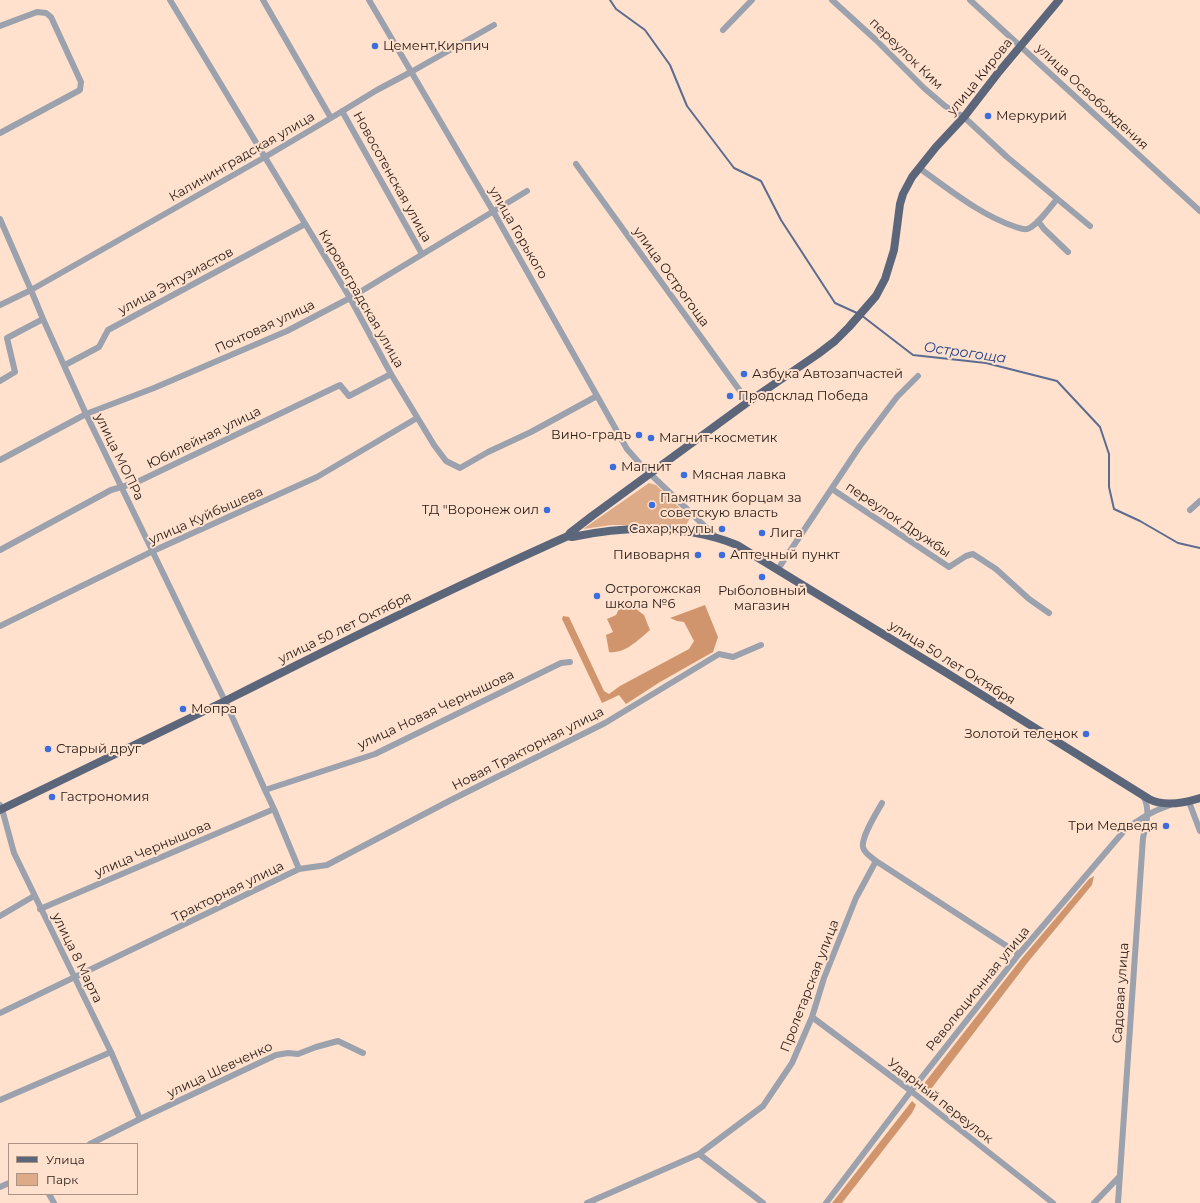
<!DOCTYPE html>
<meta charset="utf-8">
<style>
body{margin:0}
#map{position:relative;width:1200px;height:1203px;overflow:hidden;background:#ffe1cd;font-family:Montserrat,sans-serif}
canvas{display:block}
.legend{position:absolute;left:8px;top:1143px;width:130px;height:52px;box-sizing:border-box;background:#ffe1cd;border:1px solid #ab9485;margin:0;padding:5px 7px;list-style:none;font-size:12px;color:#2c211a}
.legend li{display:flex;align-items:center;gap:8px;height:20px}
.legend b{width:20px;border:1px solid #ab9485}
</style>
<div id="map">
<canvas width="1200" height="1203"></canvas>
<ul class="legend">
<li><b style="height:5px;background:#5c667b"></b>Улица</li>
<li><b style="height:11px;background:#deab89"></b>Парк</li>
</ul>
</div>
<script>
const ctx = document.querySelector('canvas').getContext('2d');
ctx.lineJoin = 'round';
function fill(path, color) { ctx.fillStyle = color; ctx.fill(path, 'evenodd'); }
function stroke(path, color, width, dash) { ctx.strokeStyle = color; ctx.lineWidth = width; ctx.lineCap = dash ? 'butt' : 'round'; ctx.setLineDash(dash || []); ctx.stroke(path); }
function drawText(font, color, halo, rows, align = 'center') {
  ctx.font = font + ' Montserrat,sans-serif'; ctx.lineWidth = 4; ctx.setLineDash([]); ctx.textBaseline = 'middle'; ctx.strokeStyle = halo; ctx.fillStyle = color; for (const [text, x, y, turn = 0] of rows) {
    ctx.save(); ctx.translate(x, y); ctx.rotate((+turn || 0) * Math.PI / 180); ctx.textAlign = isNaN(turn) ? turn : align; if (halo) ctx.strokeText(text, 0, 0); ctx.fillText(text, 0, 0); ctx.restore();
  }
}
fill(new Path2D(`
 M649 483 656 485 690 518 686 525H612L583 529Z`), '#deab89');
fill(new Path2D(`
 M628 603 644 615 650 630C638 640 625 654 609 652L606 635 613 632 607 619 616 615 619 609Z
 M705 605 718 637 713 652 660 682 626 704 619 695 602 703 562 619 563 616 569 617 604 691 609 694 620 686 689 649 694 641 684 622 677 621 670 618Z
 M1094 876 1092 885 1028 962 928 1093 923 1094 919 1090 1022 958 1089 879Z
 M912 1101 916 1105 912 1113 842 1203H832Z`), '#d1956d');
stroke(new Path2D(`
 M610 0 616 9 645 30 670 65 687 106 734 168 761 181 781 220 835 303 857 313
 M861 315 913 355 986 363 1057 381 1100 427 1109 454V487L1114 509 1140 521 1178 543 1200 548`), '#5c6c91', 2);
stroke(new Path2D(`
 M170 0 350 298 391 374 434 445 446 461 460 468 488 452 531 432 597 396
 M263 0 331 118
 M369 0 493 211 627 449 642 466 716 537
 M832 0 876 40 924 88 945 106 964 117 1007 157 1090 226
 M970 0 1200 211
 M0 26 37 12 46 13 51 17 81 82 80 90 0 133
 M723 30 752 0
 M342 111 422 254
 M576 164 748 402
 M919 168C949 189 980 215 1016 227 1019 228 1024 230 1027 229 1036 227 1051 206 1057 199
 M0 219 31 290 43 319 86 414 225 701 265 790 274 809 299 869 0 1013
 M1038 221 1044 229 1068 252
 M0 305 31 290 265 157 331 118 377 90 411 72 494 25
 M65 365 99 347 108 330 305 224
 M0 381 15 372 7 338 43 319
 M0 460 86 414 154 388 287 331 350 298 527 191
 M832 489 949 567 966 556 973 554 996 569 1029 599 1049 613
 M1190 510 1200 501
 M0 550 111 490 135 483 340 385 349 396 391 374
 M778 569 860 446 897 397 918 376
 M0 626 153 551 317 477 417 418
 M265 790 375 754 561 663 570 662
 M1189 802 1200 831
 M0 805 2 809 14 853 111 1052 140 1119
 M876 861C871 857 864 853 863 847 861 837 877 812 882 803
 M299 869 327 865 451 800 605 723 719 654 733 657 761 645
 M40 909 274 809
 M0 916 34 896
 M812 1017 911 1091 1053 1203
 M0 1100 111 1052
 M90 1144 140 1119 276 1055 288 1053 298 1054 316 1047 338 1041 363 1053
 M699 1154 763 1203
 M0 1187 9 1183
 M49 1194 54 1203
 M587 1203 699 1154 763 1106 792 1063 812 1017 824 978 856 898 876 861 1019 954
 M826 1203 911 1091 1019 954 1124 831C1138 819 1153 811 1170 805
 M1094 1203 1119 1177
 M1118 1203 1143 838C1146 824 1151 809 1143 796`), '#9ba1ad', 6);
stroke(new Path2D(`
 M568 536 570 533 592 516 748 402 818 354 835 341 849 327 876 296 885 279 894 250 900 204 903 194 912 177 936 147 964 117 998 73 1059 0
 M0 810C75 773 150 738 225 701 338 644 452 588 568 536L572 537C626 526 685 524 737 545L950 675 1149 799C1164 807 1184 803 1200 798`), '#5c667b', 8);
for (const [x, y, r, color] of [
 [375,46,4,"#3c6dde"],
 [988,116,4,"#3c6dde"],
 [744,374,4,"#3c6dde"],
 [730,396,4,"#3c6dde"],
 [639,435,4,"#3c6dde"],
 [651,438,4,"#3c6dde"],
 [613,467,4,"#3c6dde"],
 [684,475,4,"#3c6dde"],
 [652,505,4,"#3c6dde"],
 [547,510,4,"#3c6dde"],
 [722,529,4,"#3c6dde"],
 [762,533,4,"#3c6dde"],
 [698,555,4,"#3c6dde"],
 [722,555,4,"#3c6dde"],
 [762,577,4,"#3c6dde"],
 [597,596,4,"#3c6dde"],
 [183,709,4,"#3c6dde"],
 [1086,734,4,"#3c6dde"],
 [48,749,4,"#3c6dde"],
 [52,797,4,"#3c6dde"],
 [1166,826,4,"#3c6dde"]
]) { const dot = new Path2D(); dot.arc(x, y, r, 0, 2 * Math.PI); ctx.fillStyle = color; ctx.fill(dot); stroke(dot, '#ffe1cd', 1.5); }
drawText('13px', '#2c211a', '#ffe1cd', [
 ["Цемент,Кирпич",383,46],
 ["Меркурий",996,116],
 ["Азбука Автозапчастей",752,374],
 ["Продсклад Победа",738,396],
 ["Вино-градъ",631,435,"right"],
 ["Магнит-косметик",659,438],
 ["Магнит",621,467],
 ["Мясная лавка",692,475],
 ["Памятник борцам за",660,498],
 ["советскую власть",660,513],
 ["ТД \"Воронеж оил",539,510,"right"],
 ["Сахар,крупы",714,529,"right"],
 ["Лига",770,533],
 ["Пивоварня",690,555,"right"],
 ["Аптечный пункт",730,555],
 ["Острогожская",605,589],
 ["школа №6",605,604],
 ["Рыболовный",762,591,"center"],
 ["магазин",762,606,"center"],
 ["Мопра",191,709],
 ["Золотой теленок",1078,734,"right"],
 ["Старый друг",56,749],
 ["Гастрономия",60,797],
 ["Три Медведя",1158,826,"right"]
], 'left');
drawText('13px', '#2c211a', '#ffe1cd', [
 ["переулок Ким",906,54,44],
 ["улица Кирова",980,77,-51],
 ["улица Освобождения",1092,97,43],
 ["Калининградская улица",242,157,-30],
 ["Новосотенская улица",392,177,61],
 ["улица Горького",518,233,60],
 ["улица Острогоща",671,277,54],
 ["улица Энтузиастов",176,281,-28],
 ["Кировоградская улица",361,299,60],
 ["Почтовая улица",265,327,-25],
 ["Юбилейная улица",204,438,-26],
 ["улица МОПРа",119,457,64],
 ["улица Куйбышева",206,516,-24],
 ["переулок Дружбы",898,520,34],
 ["улица 50 лет Октября",345,628,-26],
 ["улица 50 лет Октября",952,663,32],
 ["улица Новая Чернышова",436,710,-25],
 ["Новая Тракторная улица",528,749,-27],
 ["улица Чернышова",153,849,-23],
 ["Тракторная улица",228,892,-26],
 ["улица 8 Марта",77,958,64],
 ["Пролетарская улица",810,986,-69],
 ["Революционная улица",978,989,-51],
 ["Садовая улица",1121,993,-86],
 ["улица Шевченко",220,1070,-25],
 ["Ударный переулок",940,1101,38]
]);
drawText('italic 14px', '#264589', '#ffe1cd', [
 ["Острогоща",965,353,8]
]);
</script>
